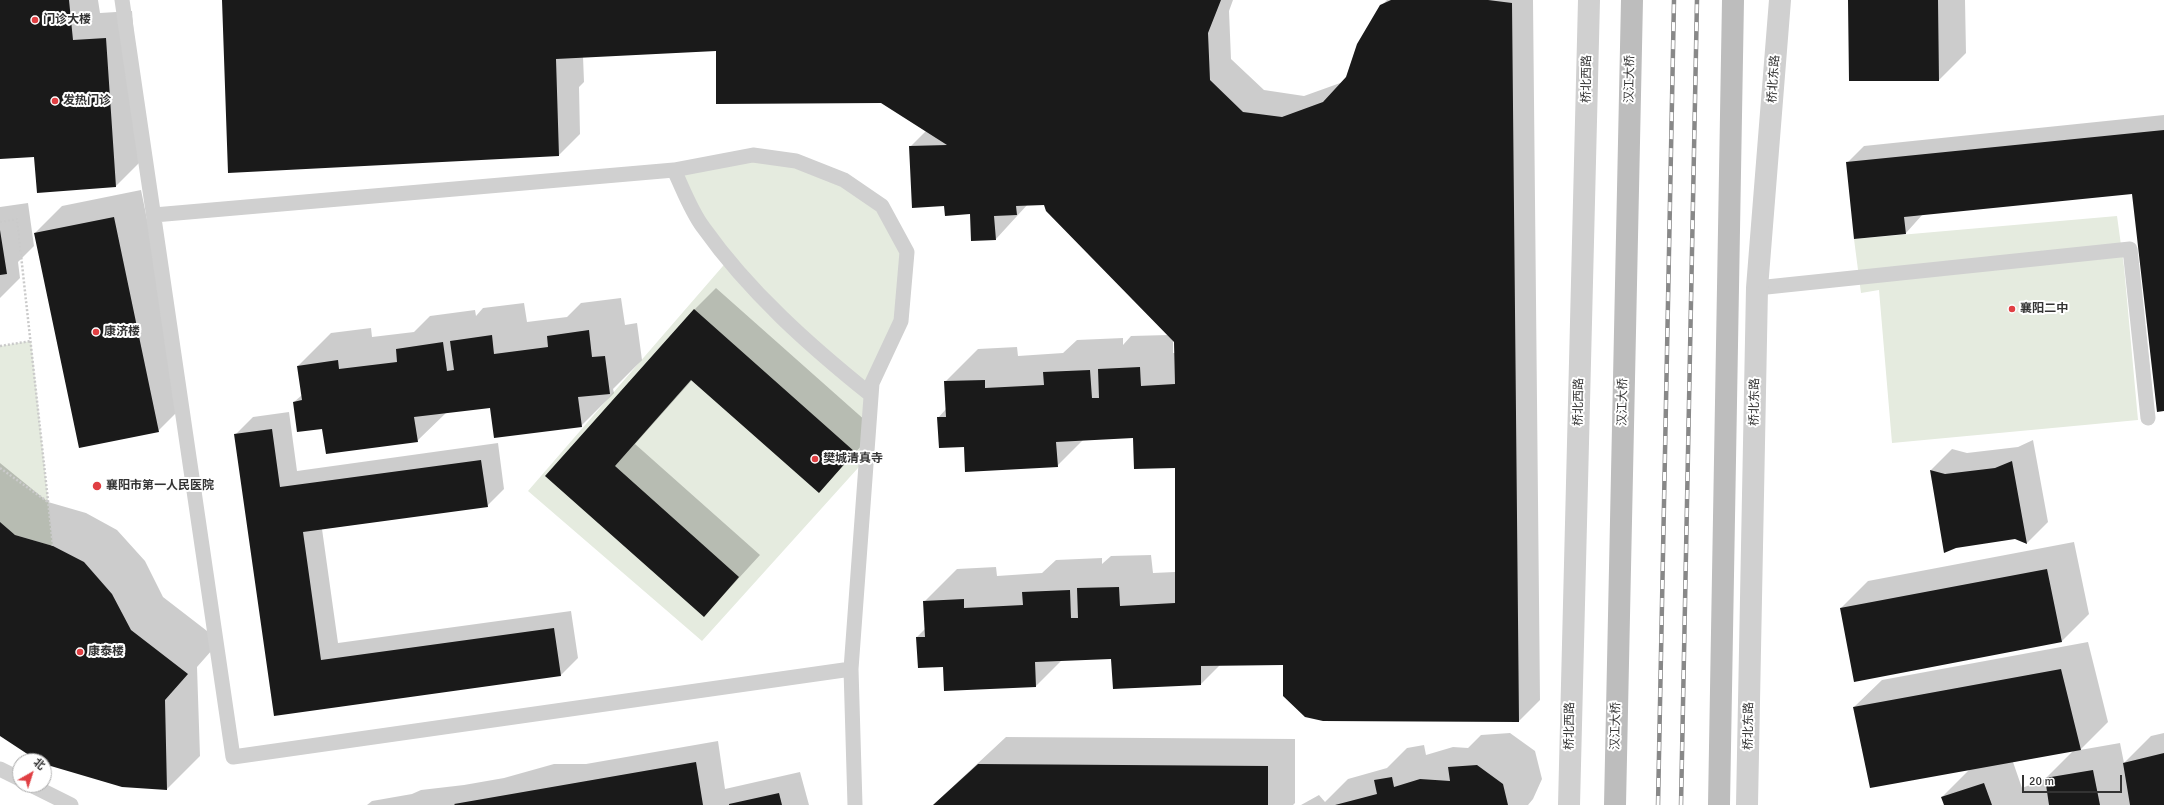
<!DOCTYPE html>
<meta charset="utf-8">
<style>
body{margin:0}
#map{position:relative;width:2164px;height:805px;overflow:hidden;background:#fff;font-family:Signika,"Noto Sans SC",sans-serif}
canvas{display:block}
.north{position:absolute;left:12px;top:753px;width:40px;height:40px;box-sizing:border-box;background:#fff;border:1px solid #adadad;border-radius:50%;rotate:39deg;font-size:11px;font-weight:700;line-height:16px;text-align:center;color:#333}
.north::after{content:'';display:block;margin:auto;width:14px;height:18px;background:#e03f43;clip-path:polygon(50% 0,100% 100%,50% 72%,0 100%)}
.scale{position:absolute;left:2022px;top:775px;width:100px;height:18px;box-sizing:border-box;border:2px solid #333;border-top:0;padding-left:5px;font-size:12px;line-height:14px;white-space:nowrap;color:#333;-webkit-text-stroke:3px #fff;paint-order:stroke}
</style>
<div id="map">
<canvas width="2164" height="805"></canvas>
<div class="north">北</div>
<div class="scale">20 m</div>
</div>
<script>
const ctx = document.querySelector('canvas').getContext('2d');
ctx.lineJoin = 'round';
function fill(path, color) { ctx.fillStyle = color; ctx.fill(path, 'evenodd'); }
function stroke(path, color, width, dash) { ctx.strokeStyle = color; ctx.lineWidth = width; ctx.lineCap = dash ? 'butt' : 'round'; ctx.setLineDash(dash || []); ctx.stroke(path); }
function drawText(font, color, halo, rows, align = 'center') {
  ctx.font = font + ' Signika,"Noto Sans SC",sans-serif'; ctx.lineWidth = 4; ctx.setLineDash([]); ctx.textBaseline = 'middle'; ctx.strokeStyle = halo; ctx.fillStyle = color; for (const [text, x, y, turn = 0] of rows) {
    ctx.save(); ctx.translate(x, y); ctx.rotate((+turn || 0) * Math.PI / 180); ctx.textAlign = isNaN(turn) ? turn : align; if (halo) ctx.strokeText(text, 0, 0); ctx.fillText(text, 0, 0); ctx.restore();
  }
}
fill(new Path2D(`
 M753 155 796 161 882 206 907 252 901 321 872 383 867 458 702 641 528 491 729 259 674 170Z
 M2117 216 2124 267 2138 420 1892 443 1879 290 1861 293 1854 239Z
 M31 341 53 546 15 535 0 523V346Z`), '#e5ebdf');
fill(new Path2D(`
 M0 0H98L100 13 132 11 143 159 116 186 38 192 35 156 0 158Z
 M223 0H1233L1229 11 1231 59 1264 90 1304 96 1343 82 1347 78 1381 6 1387 0H1533L1540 700 1519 721 1284 664 1220 665 1201 684 1112 658 1062 660 1036 686 945 690 944 666 917 637 925 629 924 602 957 569 996 567 997 576 1042 573 1056 560 1102 558V564L1111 556 1151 555 1153 573 1175 572 1176 468 1134 437 1083 440 1057 466 965 446 938 418 946 409 945 382 978 349 1017 347 1018 356 1063 353 1077 340 1123 338V345L1131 336 1168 335 1046 201 1028 204 996 239 970 213 945 205 910 147 926 131 881 102 717 50 583 56 584 82 579 87 580 134 559 155ZM1173 339 1175 342 1176 353H1173Z
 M1849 0H1965L1966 53 1939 80Z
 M2164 115V410L2133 193 1923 214 1906 233 1847 163 1864 146Z
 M141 190 185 404 158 431 35 233 62 206Z
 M28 203 34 246 18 262 20 278 0 298V207Z
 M716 288 876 430 819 492 692 380 635 444 760 555 704 616 547 475 695 309Z
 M621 298 625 325 637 323 642 360 613 389 614 393 581 426 491 406 447 412 417 441 323 428 294 402 302 395 298 366 331 333 371 328 372 337 414 332 430 316 475 310 476 316 483 308 524 303 527 322 567 317 581 303Z
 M289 412 297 471 498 443 504 489 487 506 322 529 338 643 571 611 578 658 561 675 275 715 235 435 253 417Z
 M2033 440 2048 522 2027 543 2015 538 1956 547 1945 552 1931 470 1952 449 1967 453 2018 447Z
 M0 463 48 502 86 513 117 530 145 561 163 597 220 641 197 667 200 756 167 789 122 786 44 763V761H40L0 735Z
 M2074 542 2089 614 2062 641 1841 608 1868 581Z
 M2088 642 2108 722 2080 750 2120 743 2124 763 2151 736 2164 733V805H1945L1942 797 1970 769 1854 707 1882 680ZM2074 750 2045 779 2022 788 2013 762Z
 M1510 733 1535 751 1542 779 1533 799 1528 805H1301L1319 795 1325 802 1348 779 1387 768 1407 748 1424 745 1426 755 1453 747 1468 748 1481 735Z
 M1006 737 1295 739V803L1293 805H933Z
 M718 741 725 789 800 772 809 805H367L372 801 412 794 421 790 464 785 504 778 554 764H586Z`), '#0003');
fill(new Path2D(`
 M0 0H69L73 40 106 38 116 187 37 193 34 157 0 159Z
 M222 0H1221L1208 33 1210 80 1243 112 1282 117 1323 102 1346 77 1357 44 1380 5 1391 0H1488L1512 3 1519 722 1323 721 1305 717 1283 696V665L1201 666V685L1113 689 1111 659 1035 662 1036 687 944 691 943 667 918 668 916 637H925L923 601 964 599V608L1023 605 1022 592 1070 590 1071 618H1078L1077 588 1119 587 1120 606 1175 603V468L1134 469 1133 438 1056 442 1058 467 965 472 964 447 939 448 937 417H946L944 381 985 380V388L1044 385 1043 372 1090 370 1092 398H1099L1098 369 1140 367 1141 386 1175 384 1174 342 1046 211 1044 205 1016 206 1017 215 994 216 996 240 971 241 970 214 945 216 944 206 912 208 909 146 947 145 881 103 716 104V51L556 59 559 156 228 173Z
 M1848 0H1938L1939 81H1849Z
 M2164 130V411L2157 412 2132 194 1904 217 1906 234 1854 239 1846 162Z
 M114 217 159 432 79 448 34 233Z
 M0 230 7 274 0 275Z
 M694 309 855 452 819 493 691 380 615 466 739 577 704 617 545 476Z
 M589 330 592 357 605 356 610 394 578 397 582 427 494 438 490 408 414 417 418 442 326 454 322 429 297 432 293 402 302 400 297 366 338 360 339 369 397 362 396 349 443 342 447 371 454 370 450 341 492 335 494 354 548 347 547 336Z
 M272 429 280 487 481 460 488 507 303 532 321 660 554 628 561 676 274 716 234 434Z
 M2012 461 2027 544 2015 539 1956 548 1944 553 1930 470 1945 474 1995 468Z
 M0 522 15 535 53 546 84 562 112 594 131 630 188 674 165 700 167 790 122 787 44 764V761H38L0 736Z
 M2047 569 2062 642 1854 682 1840 608Z
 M2061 669 2081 750 1870 788 1853 707Z
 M2164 753V805H2130L2123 763Z
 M696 762 703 805H455L454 804Z
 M978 764 1268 766V805H933Z
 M1477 765 1503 784 1508 805H1335L1377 794 1374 780 1392 777 1394 787 1420 779 1450 781 1448 767Z
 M2093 770 2100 805H2049L2045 778Z
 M1984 783 1992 805H1944L1941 797Z
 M779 793 782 805H729V804Z`), '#1a1a1a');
stroke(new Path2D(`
 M0 222 17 219 53 546
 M0 346 31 341
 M0 468 48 502`), '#cacaca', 2.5, [2, 2]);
stroke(new Path2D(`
 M122 0 233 757 851 669 855 805
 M674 170C683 189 691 211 703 227 749 292 810 346 871 395
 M154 215 674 170 753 155 796 161 844 180 882 206 907 252 901 321 872 383 851 669
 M1757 288 2130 249 2148 418
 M0 769 20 779
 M31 785 71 805`), '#d0d0d0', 15);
stroke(new Path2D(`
 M1569 805 1589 0
 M1747 805 1757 288 1780 0`), '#d0d0d0', 22);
stroke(new Path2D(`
 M1615 805 1632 0
 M1719 805 1733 0`), '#bdbdbd', 22);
const rail = new Path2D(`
 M1658 805 1674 0
 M1681 805 1697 0`);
stroke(rail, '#888', 4.5);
stroke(rail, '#fff', 3, [9]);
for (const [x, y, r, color] of [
 [35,20,4,"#e03f43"],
 [55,101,4,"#e03f43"],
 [2012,309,4,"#e03f43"],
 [96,332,4,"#e03f43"],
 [815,459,4,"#e03f43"],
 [97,486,5,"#e03f43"],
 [80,652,4,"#e03f43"]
]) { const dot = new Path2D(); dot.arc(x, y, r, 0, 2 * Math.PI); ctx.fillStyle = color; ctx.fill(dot); stroke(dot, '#fff', 1.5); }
drawText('bold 12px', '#333', '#fff', [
 ["门诊大楼",43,20],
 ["发热门诊",63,101],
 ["襄阳二中",2020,309],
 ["康济楼",104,332],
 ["樊城清真寺",823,459],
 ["襄阳市第一人民医院",106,486],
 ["康泰楼",88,652]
], 'left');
drawText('12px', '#333', '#fff', [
 ["桥北西路",1587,79,-89],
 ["汉江大桥",1630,79,-89],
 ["桥北东路",1774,79,-86],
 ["桥北西路",1579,402,-89],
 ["汉江大桥",1623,402,-89],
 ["桥北东路",1755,402,-89],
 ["桥北西路",1570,726,-89],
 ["汉江大桥",1616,726,-89],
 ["桥北东路",1749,726,-89]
]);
</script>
